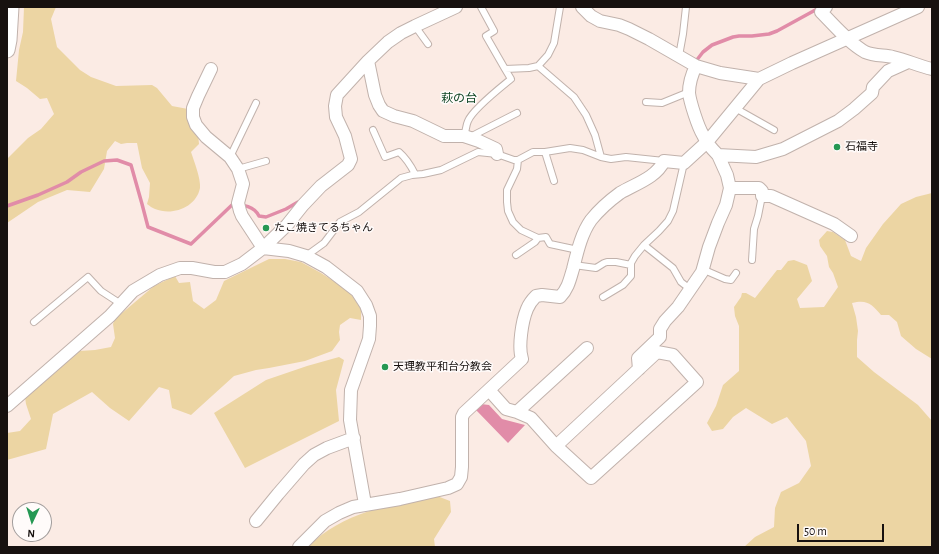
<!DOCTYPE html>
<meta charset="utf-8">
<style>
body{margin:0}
#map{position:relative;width:939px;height:554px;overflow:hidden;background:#fbebe4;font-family:"Alegreya Sans",sans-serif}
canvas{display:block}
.frame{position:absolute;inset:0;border:8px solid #17110f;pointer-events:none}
.north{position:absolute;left:12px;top:502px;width:40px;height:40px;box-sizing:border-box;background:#fffbfa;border:1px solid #a29d9c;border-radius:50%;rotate:184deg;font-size:11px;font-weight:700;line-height:16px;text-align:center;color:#17110f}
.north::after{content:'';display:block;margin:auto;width:14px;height:18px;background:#259853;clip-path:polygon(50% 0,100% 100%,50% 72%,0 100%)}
.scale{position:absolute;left:797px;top:524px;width:87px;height:18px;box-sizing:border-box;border:2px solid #17110f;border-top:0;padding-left:5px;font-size:12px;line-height:14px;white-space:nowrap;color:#17110f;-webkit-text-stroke:3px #fffbfa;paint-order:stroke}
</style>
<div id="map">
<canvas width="939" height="554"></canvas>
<div class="frame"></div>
<div class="north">N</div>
<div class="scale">50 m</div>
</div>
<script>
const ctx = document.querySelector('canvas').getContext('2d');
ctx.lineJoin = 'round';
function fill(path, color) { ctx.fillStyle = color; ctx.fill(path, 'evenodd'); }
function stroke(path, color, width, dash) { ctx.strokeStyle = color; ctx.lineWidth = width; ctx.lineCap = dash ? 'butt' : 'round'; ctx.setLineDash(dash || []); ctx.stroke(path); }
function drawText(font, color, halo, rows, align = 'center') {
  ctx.font = font + ' "Alegreya Sans","Noto Sans JP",sans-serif'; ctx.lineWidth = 3; ctx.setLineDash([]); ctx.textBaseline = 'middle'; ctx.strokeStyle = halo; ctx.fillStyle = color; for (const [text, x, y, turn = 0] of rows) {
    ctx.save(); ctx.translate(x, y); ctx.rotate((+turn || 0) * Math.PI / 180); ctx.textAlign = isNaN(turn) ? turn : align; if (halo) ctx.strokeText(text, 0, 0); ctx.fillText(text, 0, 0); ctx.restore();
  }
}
fill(new Path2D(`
 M24 7H56L51 19 57 47 80 70 91 77 116 86 152 85 157 88 172 106 188 109 198 134 199 144 191 152C194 161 201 179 200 188 196 208 172 216 155 209 152 208 150 206 147 204L149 197 150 183 142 168 137 143H127L121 144 115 141 107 151 104 169 90 192 67 190 38 202 7 223V159L28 138 41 129 54 114 47 98 40 99 27 88 16 81 19 50 23 32Z
 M932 193V359L916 349 901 336 897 322 889 315H881C872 304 867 299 852 303L856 317 858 331 857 340V357L874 372 918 405 932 421V547H744L755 537 774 527 775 508 781 492 799 483 811 466 806 441 787 417 772 424 746 408 733 417 723 429 712 431 707 423 716 406 723 385 739 371V326L735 316 734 307 741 297 742 293H746L755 298 777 270H781L788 261 794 260 807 265 812 281 797 299 800 308 824 307 838 287 833 273 829 267 827 256 820 246 819 240 827 231 833 232 845 240 851 256 861 261 866 248 883 224 901 204 916 197Z
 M269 259H285L301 262 321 273 349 291 361 309V320L350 318 340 325 339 332 340 340 332 351 305 361 269 368 256 370 234 376 191 415 172 408 169 390 159 387 129 421 110 408 92 392 53 414 46 449 7 460V433L20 431 31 419 26 404 25 397 79 351 95 350 111 347 115 338 113 324 115 319 154 286 175 276 179 283 190 282 193 301 204 309 216 300 224 281Z
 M339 357 344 360 336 390 339 421 245 468 214 413 266 380 307 366Z
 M437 496 450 501 451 512 434 539 435 547H308C341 513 392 503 437 496Z`), '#ecd5a3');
fill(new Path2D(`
 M481 404 489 405 502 419 525 425 508 443 476 410Z`), '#e18ca8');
stroke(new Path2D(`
 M696 61 703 52 712 45 733 37 739 36H752L769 34 777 31 819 8
 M7 206 38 195 67 182 81 172 104 161 117 160 131 165 142 204 148 227 191 244 233 204C243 205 254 206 259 216L266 217 286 209 298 202`), '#e18ca8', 3.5);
const service = new Path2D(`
 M481 7 494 31 486 36 505 69
 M415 26 428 44
 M679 56 683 34 686 7
 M538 66 548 55 554 43 560 7
 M646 102 662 103 689 92
 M735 108 774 130
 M373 130 385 157 399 152C406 158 411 166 415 174
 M464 136C466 131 466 125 468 121 473 109 500 88 511 79L505 69 529 68 538 66 574 97 586 115 595 135 601 157
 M470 137 517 113
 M545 152 554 181
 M230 157 256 103
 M518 160 517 169 507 190V202L508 211 513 222 521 230 538 238 546 237 550 244 578 250
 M238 169 266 161
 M644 245 673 268 681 282 690 289
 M516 255 535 242 538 238
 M306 256 324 243 340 222 359 212 401 178 412 175 423 174 441 170 478 152 497 154 514 160H518L533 152H545L570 148 583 150 601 157 611 159 626 157 664 161
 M752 260 754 229 758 216 762 196
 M574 265 596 268 604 263 607 262H616L631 265
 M702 269 725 279 731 280 736 273
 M603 297 623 285 631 276V263L635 256 644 245 659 231 668 221 673 211 684 163
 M34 322 88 277 101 291 121 304`);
const minor = new Path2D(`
 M582 7 591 16 600 21 619 25 629 29 649 39 696 66 720 73 759 79 792 63 918 7
 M826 7 821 12C835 26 848 42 865 52 874 56 884 55 893 57 906 60 919 66 932 69
 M368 61 375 95 379 105 383 111 394 116 413 121 444 136H464L479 141 496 149 497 154
 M696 66C692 74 689 84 689 93 690 102 698 127 703 135 706 143 712 149 718 155L756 157 783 149 838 121 854 109 872 93 873 87 888 71 908 62
 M211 69 198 96 193 108V117L196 125 206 137 230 157 238 169 243 184 238 203 240 211 242 216 263 248 289 251 306 256 326 267 357 291 366 305 370 316V326L369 339 351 390 350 420 365 504
 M718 155 727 175 730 188H759L762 191V196H771L834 224 851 236
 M639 369 638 358 660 337V329L665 321 678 307 702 272 709 247 718 223 726 205 730 188
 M489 390 506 409 517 412 531 418 556 446 591 478 697 382 673 355 657 352 556 446
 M7 406 110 316 133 291 160 275 180 268H192L214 272H225L242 264 263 248 287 225 303 205 321 186 348 165 351 159 345 136 336 117 335 106 337 95 368 61 388 42 401 33 415 26 456 7
 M517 412 587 348
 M256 521 278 494 304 464 314 455 327 448 354 438
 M299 547 325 521 339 513 353 507 400 499 448 488 457 484 461 477 462 467V417L464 413 522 359C518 347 522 321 527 309 529 304 532 300 536 296L542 295 560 297C568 289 570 279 573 269 577 253 581 234 591 220 599 210 609 201 620 193 635 184 656 178 664 161L684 163 707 142 759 79`);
const tertiary = new Path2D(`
 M7 50 9 40 11 7`);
stroke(service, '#c1b2ac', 8);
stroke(minor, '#c1b2ac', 14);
stroke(tertiary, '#c1b2ac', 17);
stroke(service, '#fff', 6);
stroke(minor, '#fff', 12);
stroke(tertiary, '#fff', 15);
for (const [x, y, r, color] of [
 [837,147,4,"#259853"],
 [266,228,4,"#259853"],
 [385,367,4,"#259853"]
]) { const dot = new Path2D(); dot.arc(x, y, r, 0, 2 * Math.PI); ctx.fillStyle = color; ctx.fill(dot); stroke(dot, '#fffbfa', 1.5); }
drawText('11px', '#17110f', '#fffbfa', [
 ["石福寺",845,147],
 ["たこ焼きてるちゃん",274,228],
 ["天理教平和台分教会",393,367]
], 'left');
drawText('12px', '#0e4423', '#fffbfa', [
 ["萩の台",459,98]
]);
</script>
